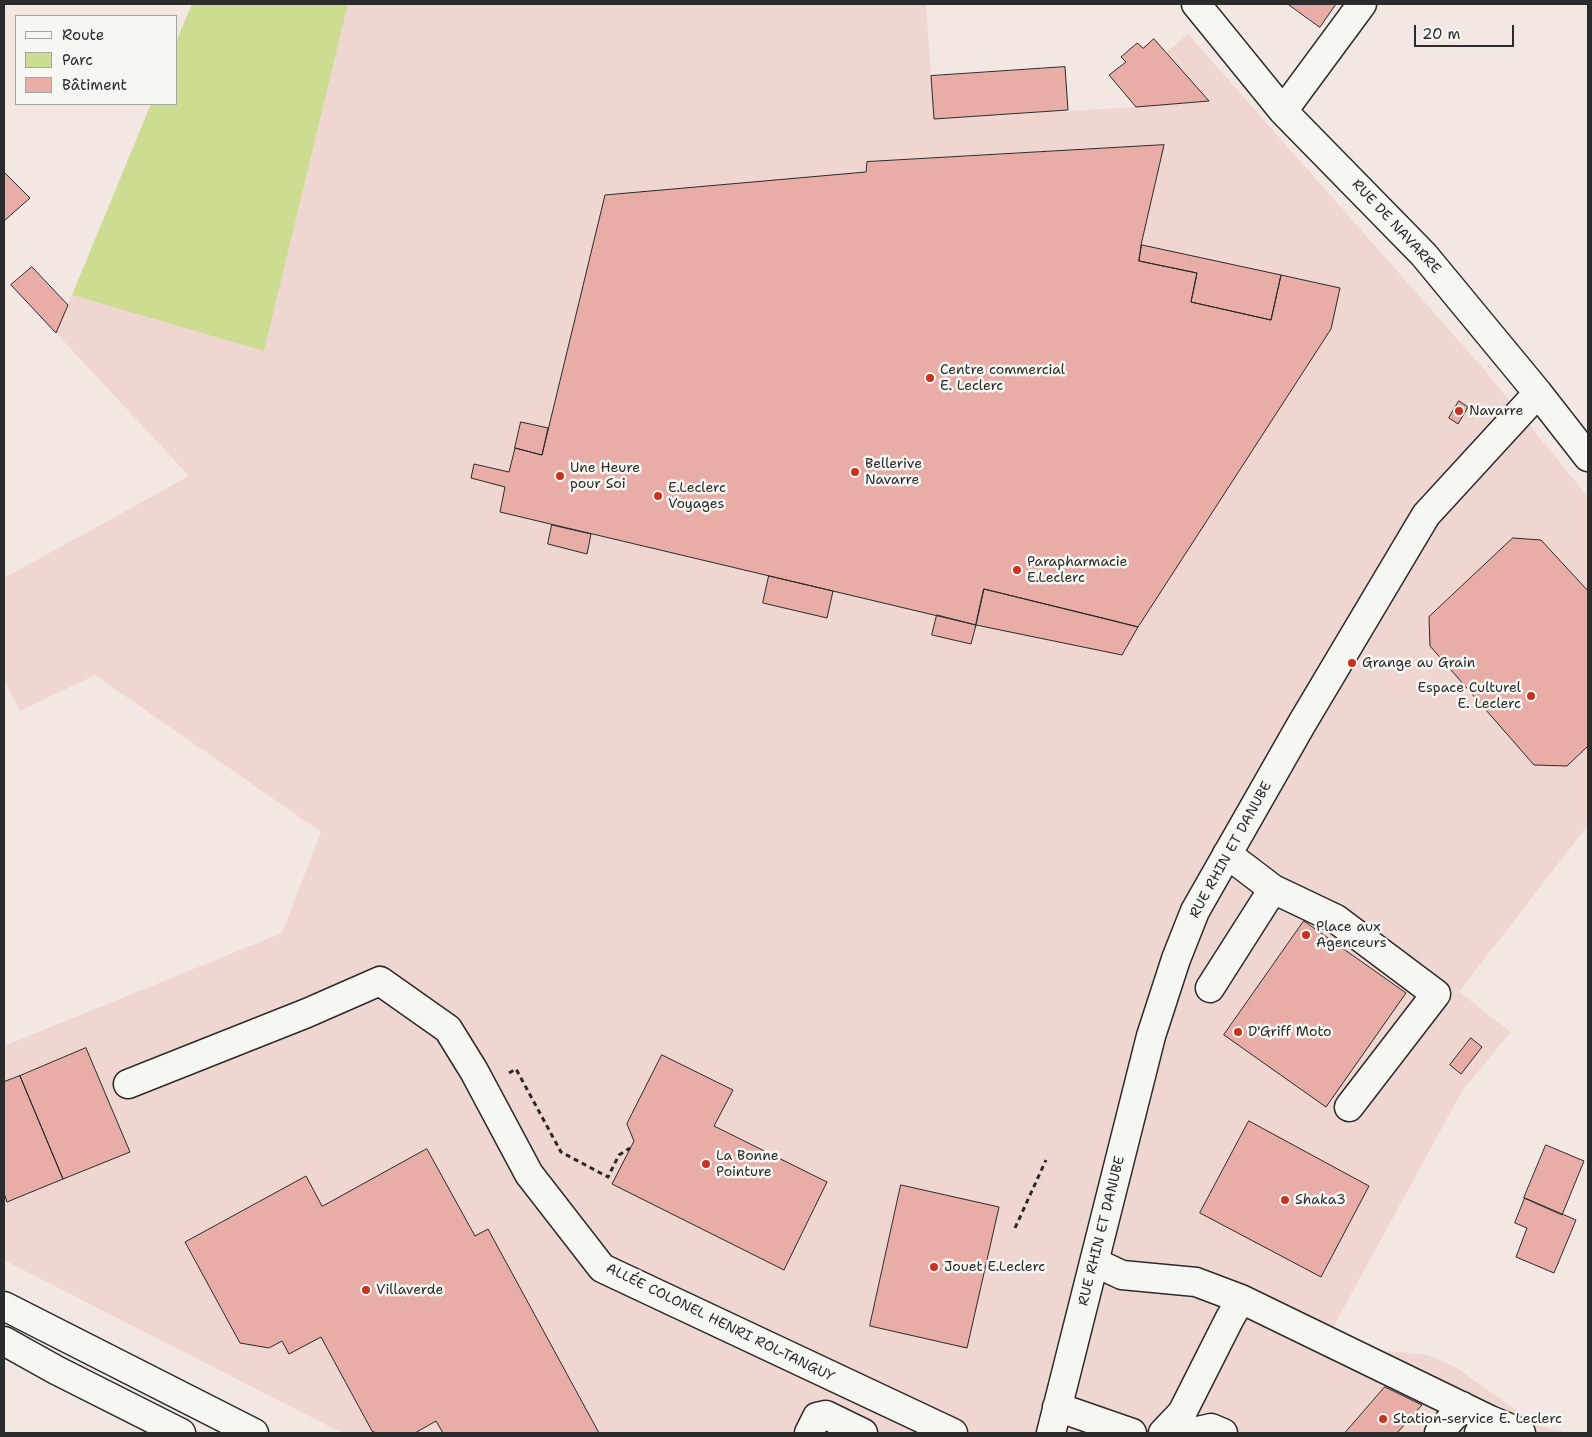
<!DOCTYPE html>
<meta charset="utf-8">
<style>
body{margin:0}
#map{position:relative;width:1592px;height:1437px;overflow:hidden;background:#f3e7e3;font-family:"Shantell Sans",sans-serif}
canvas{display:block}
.frame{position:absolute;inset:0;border:5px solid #2b2b2b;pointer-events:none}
.legend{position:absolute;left:15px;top:15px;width:162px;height:90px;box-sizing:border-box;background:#f6f6f2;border:1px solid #a5a5a2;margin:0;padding:6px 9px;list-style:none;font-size:15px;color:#2b2b2b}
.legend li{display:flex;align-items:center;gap:10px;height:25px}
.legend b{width:25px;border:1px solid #a5a5a2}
.scale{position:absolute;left:1414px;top:25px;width:100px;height:22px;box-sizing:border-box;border:2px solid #2b2b2b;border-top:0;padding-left:6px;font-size:15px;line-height:18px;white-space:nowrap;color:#2b2b2b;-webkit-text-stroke:4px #f6f6f2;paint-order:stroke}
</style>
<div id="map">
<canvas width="1592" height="1437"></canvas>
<div class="frame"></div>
<ul class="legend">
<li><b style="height:6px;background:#f6f6f2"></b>Route</li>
<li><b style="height:14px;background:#ccdc90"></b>Parc</li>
<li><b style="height:14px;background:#e8ada6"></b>Bâtiment</li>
</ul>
<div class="scale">20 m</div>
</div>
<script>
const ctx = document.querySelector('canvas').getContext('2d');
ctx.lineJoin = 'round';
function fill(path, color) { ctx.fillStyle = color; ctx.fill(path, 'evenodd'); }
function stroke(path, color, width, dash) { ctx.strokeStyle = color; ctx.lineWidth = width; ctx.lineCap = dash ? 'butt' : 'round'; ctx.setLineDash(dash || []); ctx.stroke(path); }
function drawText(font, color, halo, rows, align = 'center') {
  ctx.font = font + ' "Shantell Sans",sans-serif'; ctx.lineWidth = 5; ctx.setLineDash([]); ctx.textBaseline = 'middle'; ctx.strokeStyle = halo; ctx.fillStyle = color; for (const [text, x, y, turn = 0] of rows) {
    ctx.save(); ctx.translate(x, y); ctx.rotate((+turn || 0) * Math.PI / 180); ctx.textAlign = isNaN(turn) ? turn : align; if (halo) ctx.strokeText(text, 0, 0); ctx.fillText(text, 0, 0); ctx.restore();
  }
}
fill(new Path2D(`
 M348 4H926L934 119 1136 107 1122 90 1188 34 1481 366 1588 497V825L1459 992 1511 1032 1462 1091 1331 1331 1378 1350 1428 1355 1457 1368 1537 1425 1568 1433H342L4 1260V1046L282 933 321 832 95 675 20 711 4 680V578L189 476 56 333 72 295 264 350Z`), '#f0d6d1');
fill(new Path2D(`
 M192 4H348L264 351 72 295 151 104H176V42Z`), '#ccdc90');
const building = new Path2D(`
 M1288 4H1336L1320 27Z
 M1154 39 1209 101 1136 107 1109 75 1126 62 1121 57 1137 43 1143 48Z
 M1065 67 1068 110 934 119 931 76Z
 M1164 145 1141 245 1139 261 1197 273 1191 302 1271 320 1281 275 1340 288 1331 329 1138 627 984 589 976 625 500 512 505 487 471 478 474 464 509 472 515 448 542 455 605 195 866 172 867 162Z
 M4 172 30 198 4 221Z
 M1142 245 1281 275 1271 320 1191 302 1197 273 1139 261Z
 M32 267 68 305 56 333 11 285Z
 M1459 401 1468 407 1458 424 1449 418Z
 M521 422 548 428 542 455 515 448Z
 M552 525 591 534 587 554 548 544Z
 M1513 538 1541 540 1588 591V746L1567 766 1534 765 1430 646 1429 617Z
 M769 576 833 591 827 618 763 603Z
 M984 589 1111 620 1138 627 1122 655 976 625Z
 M937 615 976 625 971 644 932 635Z
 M1304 921 1406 993 1326 1107 1224 1035Z
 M1471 1038 1482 1047 1461 1074 1450 1065Z
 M86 1048 130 1152 63 1179 20 1076Z
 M662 1055 733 1090 714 1126 827 1182 784 1270 612 1184 634 1141 627 1124Z
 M20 1076 63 1179 7 1202 4 1193V1082Z
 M1249 1121 1369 1186 1321 1277 1200 1213Z
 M1546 1145 1584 1161 1562 1215 1524 1198Z
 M427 1149 475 1236 488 1229 599 1433H443L436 1421 415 1433H376L372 1431 321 1337 289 1354 282 1341 269 1348 240 1343 185 1242 306 1176 322 1206Z
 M901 1185 999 1207 967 1348 870 1326Z
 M1525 1198 1576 1220 1554 1273 1516 1257 1527 1228 1515 1223Z
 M1385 1387 1422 1405 1397 1433H1345Z`);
fill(building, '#e8ada6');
stroke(building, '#2b2b2b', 1);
const minor = new Path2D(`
 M1196 4 1283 111 1424 255 1538 393 1588 457
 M1283 111 1362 4
 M1273 889 1336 919 1436 994 1349 1107
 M1210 988 1273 889 1227 854
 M128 1084 307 1013 380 981 448 1029 474 1071 529 1174 602 1268 953 1433
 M1094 1262 1122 1275 1196 1282 1241 1299 1490 1420 1479 1433
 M1057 1407 1132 1433
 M1490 1420 1521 1433
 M809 1433 817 1417 826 1415 863 1433
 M1051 1433 1151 1036 1176 959 1195 911 1301 725 1426 515 1538 393
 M1163 1433 1182 1413 1230 1318 1241 1299
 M1189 1433 1211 1428 1223 1433
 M1439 1433 1462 1406`);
const major = new Path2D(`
 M4 1306 254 1433
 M4 1341 56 1370 181 1433`);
stroke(minor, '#2b2b2b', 31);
stroke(major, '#2b2b2b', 31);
stroke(new Path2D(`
 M509 1073 516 1069 561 1152 608 1177 619 1155 630 1148
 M1015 1228 1046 1160`), '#2b2b2b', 3, [5, 4]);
stroke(minor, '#f6f6f2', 28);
stroke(major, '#f6f6f2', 28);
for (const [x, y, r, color] of [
 [930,378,5,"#c8321e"],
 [1459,411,5,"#c8321e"],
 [855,472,5,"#c8321e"],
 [560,476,5,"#c8321e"],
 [658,496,5,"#c8321e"],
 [1017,570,5,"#c8321e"],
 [1352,663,5,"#c8321e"],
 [1531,696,5,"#c8321e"],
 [1306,935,5,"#c8321e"],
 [1238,1032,5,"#c8321e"],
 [706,1164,5,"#c8321e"],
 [1285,1200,5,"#c8321e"],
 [934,1267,5,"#c8321e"],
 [366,1290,5,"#c8321e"],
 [1383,1419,5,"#c8321e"]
]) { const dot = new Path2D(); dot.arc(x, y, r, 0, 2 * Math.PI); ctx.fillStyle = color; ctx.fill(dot); stroke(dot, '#f6f6f2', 2); }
drawText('14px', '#2b2b2b', '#f6f6f2', [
 ["RUE DE NAVARRE",1396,227,47],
 ["RUE RHIN ET DANUBE",1231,850,-61],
 ["RUE RHIN ET DANUBE",1102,1231,-76],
 ["ALLÉE COLONEL HENRI ROL-TANGUY",720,1323,26]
]);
drawText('14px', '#2b2b2b', '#f6f6f2', [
 ["Centre commercial",940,370],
 ["E. Leclerc",940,386],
 ["Navarre",1469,411],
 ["Bellerive",865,464],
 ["Navarre",865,480],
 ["Une Heure",570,468],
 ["pour Soi",570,484],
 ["E.Leclerc",668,488],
 ["Voyages",668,504],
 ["Parapharmacie",1027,562],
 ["E.Leclerc",1027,578],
 ["Grange au Grain",1362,663],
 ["Espace Culturel",1521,688,"right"],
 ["E. Leclerc",1521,704,"right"],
 ["Place aux",1316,927],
 ["Agenceurs",1316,943],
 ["D'Griff Moto",1248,1032],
 ["La Bonne",716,1156],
 ["Pointure",716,1172],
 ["Shaka3",1295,1200],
 ["Jouet E.Leclerc",944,1267],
 ["Villaverde",376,1290],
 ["Station-service E. Leclerc",1393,1419]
], 'left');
</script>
